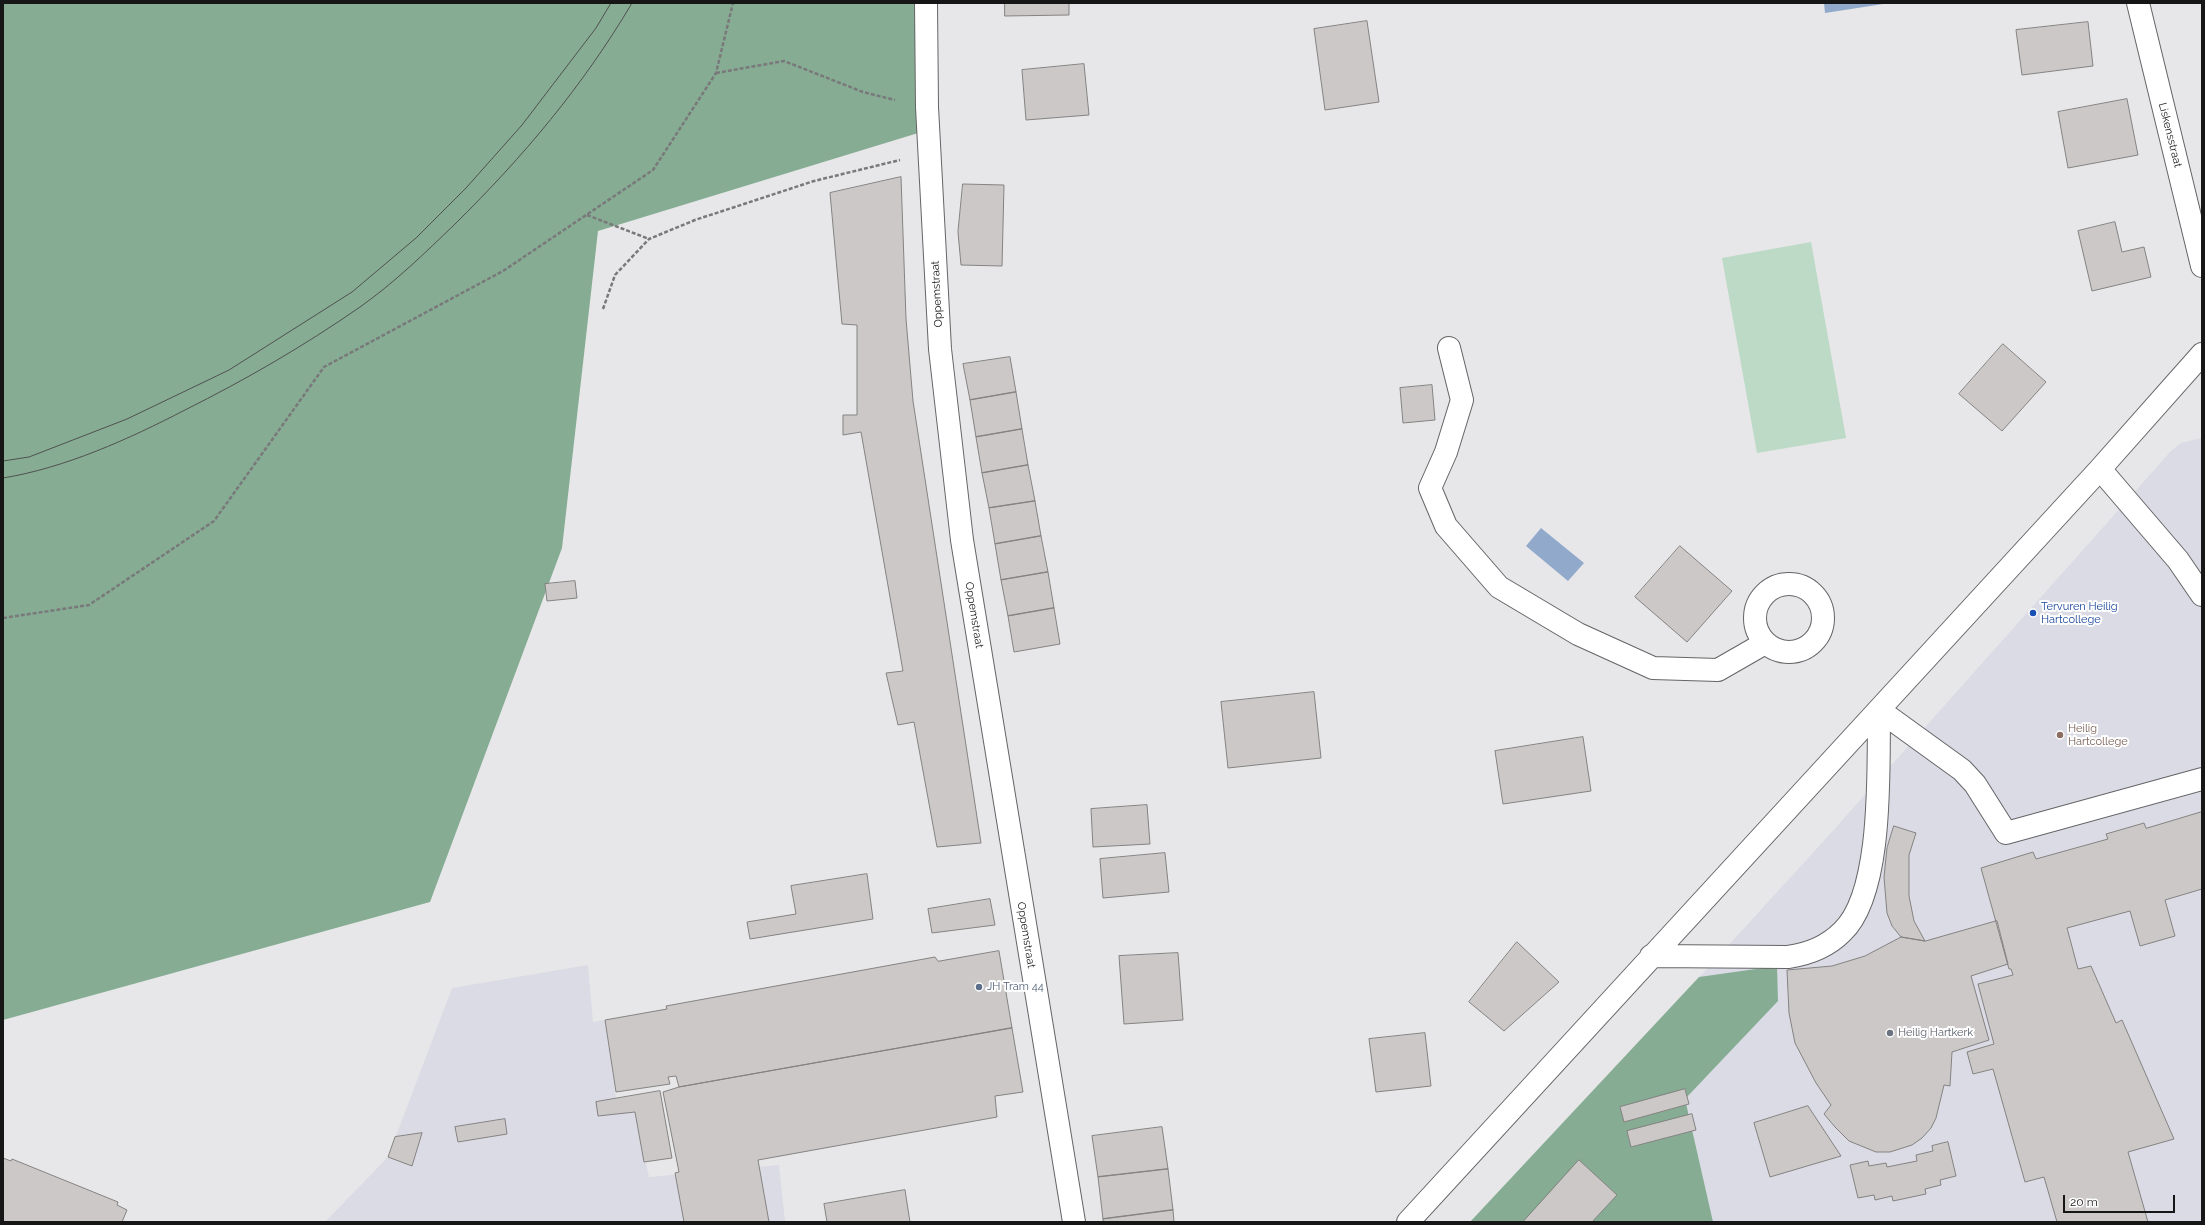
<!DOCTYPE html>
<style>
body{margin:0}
#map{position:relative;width:2205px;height:1225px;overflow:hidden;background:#e7e7e9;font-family:Raleway,sans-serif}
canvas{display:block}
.frame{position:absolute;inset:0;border:4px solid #161617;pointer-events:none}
.scale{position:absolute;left:2063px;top:1195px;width:112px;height:18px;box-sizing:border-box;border:2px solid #161617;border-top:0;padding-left:5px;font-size:12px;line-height:14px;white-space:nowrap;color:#161617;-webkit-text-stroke:3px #fff;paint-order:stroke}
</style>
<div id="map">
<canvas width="2205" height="1225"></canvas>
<div class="frame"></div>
<div class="scale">20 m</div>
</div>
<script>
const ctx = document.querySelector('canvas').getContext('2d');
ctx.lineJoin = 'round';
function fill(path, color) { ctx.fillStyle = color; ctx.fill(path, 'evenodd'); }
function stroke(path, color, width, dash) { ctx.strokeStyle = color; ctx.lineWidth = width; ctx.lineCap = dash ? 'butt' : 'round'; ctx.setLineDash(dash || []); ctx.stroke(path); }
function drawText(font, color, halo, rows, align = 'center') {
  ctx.font = font + ' Raleway,sans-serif'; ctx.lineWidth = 4; ctx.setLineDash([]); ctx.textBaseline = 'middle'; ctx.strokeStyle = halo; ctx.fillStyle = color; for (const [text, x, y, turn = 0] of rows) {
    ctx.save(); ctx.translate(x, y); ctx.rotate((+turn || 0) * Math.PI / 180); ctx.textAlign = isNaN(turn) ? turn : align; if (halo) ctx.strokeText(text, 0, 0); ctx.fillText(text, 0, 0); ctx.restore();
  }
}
fill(new Path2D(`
 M2202 438V1222H1470L1622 1062 1830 834 2171 451 2181 443Z
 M588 965 593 1022 605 1020 616 1098H632L649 1177 779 1165 785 1222H325L388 1157 452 988Z`), '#dadbe5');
fill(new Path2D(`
 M1811 242 1846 438 1757 453 1722 258Z`), '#bcdac5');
fill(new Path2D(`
 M3 3H926L928 130 598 231 562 548 430 902 3 1020Z
 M1777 966 1778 1001 1685 1099 1713 1222H1470L1699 977Z`), '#86ad93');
fill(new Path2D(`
 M1824 3H1890L1825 13Z
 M1541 528 1584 563 1568 581 1526 546Z`), '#91a9cb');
const building = new Path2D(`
 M1005 3H1069V15L1005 16Z
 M1367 21 1379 102 1325 110 1314 29Z
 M2088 22 2093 66 2022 75 2016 30Z
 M1084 64 1089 115 1026 120 1022 70Z
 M2127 99 2138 155 2068 168 2058 112Z
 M901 177 906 319 913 401 981 843 937 847 914 722 898 725 886 673 903 671 861 432 843 435V415H857V325L842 324 830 193Z
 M963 184 1004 185 1002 266 961 265 958 232Z
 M2115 222 2122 252 2144 247 2151 277 2092 291 2078 231Z
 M2003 344 2046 382 2002 431 1959 394Z
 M1010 357 1016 392 970 400 963 364Z
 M1432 385 1435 420 1403 423 1400 388Z
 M1016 392 1022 429 976 437 970 400Z
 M1022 429 1028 465 982 473 976 437Z
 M1028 465 1035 501 989 508 982 473Z
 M1035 501 1041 536 995 544 989 508Z
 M1041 536 1048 572 1001 580 995 544Z
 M1680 546 1732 591 1687 642 1635 597Z
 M1048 572 1054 608 1008 616 1001 580Z
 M575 581 577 598 547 601 545 584Z
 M1054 608 1060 644 1014 652 1008 616Z
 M1314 692 1321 758 1228 768 1221 702Z
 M1583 737 1591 791 1503 804 1495 751Z
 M1147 805 1150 844 1093 847 1091 809Z
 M2202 812V889L2165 900 2175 936 2140 946 2130 911 2067 928 2078 969 2091 966 2116 1023 2122 1020 2174 1139 2128 1152 2148 1222H2057L2044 1177 2025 1182 1993 1069 1973 1074 1967 1052 1994 1044 1978 984 2013 975 2011 969H2009L1981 868 2033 852 2036 859 2108 839 2106 834 2144 823 2146 828Z
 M1894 826 1916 833 1909 855V896L1914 921 1925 941 1901 937 1892 926 1887 913 1884 877 1887 848Z
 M1165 853 1169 892 1103 898 1100 859Z
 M867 874 873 919 750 939 747 922 796 914 791 886Z
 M990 899 995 925 932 933 928 909Z
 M1997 921 2008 964 1971 976 1989 1040 1952 1052 1950 1086 1944 1085 1936 1118 1931 1128 1922 1138 1912 1145 1890 1152H1876L1849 1141 1835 1127 1824 1114 1831 1105 1816 1083 1795 1043 1789 1013 1787 970 1832 966 1865 956 1901 937 1925 941Z
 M1517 942 1559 982 1504 1031 1469 1002Z
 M999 951 1012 1028 679 1087 676 1076 668 1077 670 1084 616 1092 605 1020 667 1009 666 1006 935 957 938 961Z
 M1178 953 1183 1020 1124 1024 1119 956Z
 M1012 1028 1023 1092 995 1096 997 1117 758 1160 769 1222H684L675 1173 679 1172 663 1092 679 1087Z
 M1425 1033 1431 1086 1376 1092 1369 1039Z
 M1685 1089 1689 1104 1624 1122 1620 1107Z
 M660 1091 672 1158 644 1162 635 1112 598 1116 596 1102Z
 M1808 1106 1841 1156 1770 1177 1754 1123Z
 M1692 1114 1696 1130 1631 1147 1627 1131Z
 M505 1119 507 1134 458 1142 455 1127Z
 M1162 1127 1168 1169 1098 1177 1092 1136Z
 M422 1133 412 1166 388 1157 395 1137Z
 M1948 1142 1956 1176 1940 1180 1941 1185 1925 1189 1926 1194 1893 1201 1892 1196 1875 1200 1874 1195 1858 1198 1850 1165 1868 1161 1869 1166 1886 1163 1887 1167 1917 1161 1916 1155 1933 1151 1932 1146Z
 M3 1158 11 1161 12 1159 118 1202 117 1205 127 1210 122 1222H3Z
 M1579 1160 1617 1195 1592 1222H1523Z
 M1168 1169 1173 1210 1103 1219 1098 1177Z
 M905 1190 910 1222H827L824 1204Z
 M1173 1210 1174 1222H1103V1219Z`);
fill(building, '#cbc8c7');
stroke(building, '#858382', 1);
const minor = new Path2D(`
 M926 3 927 107 940 349 962 540 1074 1222
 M2138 3 2202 266
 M1449 348 1462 400 1446 452 1430 488 1446 526 1499 587 1578 634 1653 668 1718 670 1765 643
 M2100 469 2178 560 2202 595
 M1755 618a34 34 0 1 1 68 0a34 34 0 1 1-68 0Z
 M1879 710 1962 770 1975 784 2006 833 2202 779
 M1651 956 1788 957C1809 954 1827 947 1842 932 1884 893 1878 765 1879 710
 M1408 1222 2100 469 2202 354`);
stroke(minor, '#656568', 24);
stroke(new Path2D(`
 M716 73 784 61 863 92 895 100
 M587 215 649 239
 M603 309 615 275 649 239 695 220 814 181 900 160
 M3 618 89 605 214 521 324 367 503 271 653 170 716 73 733 3`), '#79797b', 2.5, [4, 2]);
stroke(minor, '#fff', 22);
stroke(new Path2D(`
 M3 461 29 457 127 419 229 370 352 292 416 238 466 188 522 125 596 28 611 3
 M3 478C65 468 129 439 185 410 245 380 304 346 360 307 394 283 425 253 455 224 523 157 583 86 632 3`), '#505051', 1);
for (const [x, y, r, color] of [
 [2033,613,4,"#1a4fb4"],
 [2060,735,4,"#8d6e63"],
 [979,987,4,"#5c6f8a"],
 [1890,1033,4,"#6b7280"]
]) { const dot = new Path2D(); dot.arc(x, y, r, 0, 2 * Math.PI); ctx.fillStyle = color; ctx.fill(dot); stroke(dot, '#fff', 1.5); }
drawText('11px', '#161617', '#fff', [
 ["Liskensstraat",2170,135,76],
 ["Oppemstraat",937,294,-93],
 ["Oppemstraat",974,615,81],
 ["Oppemstraat",1026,935,81]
]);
drawText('11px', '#164399', '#fff', [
 ["Tervuren Heilig",2041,607],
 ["Hartcollege",2041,620]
], 'left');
drawText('11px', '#785e54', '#fff', [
 ["Heilig",2068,729],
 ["Hartcollege",2068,742]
], 'left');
drawText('11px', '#4e5e75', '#fff', [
 ["JH Tram 44",987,987]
], 'left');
drawText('11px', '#5b616d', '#fff', [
 ["Heilig Hartkerk",1898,1033]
], 'left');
</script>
